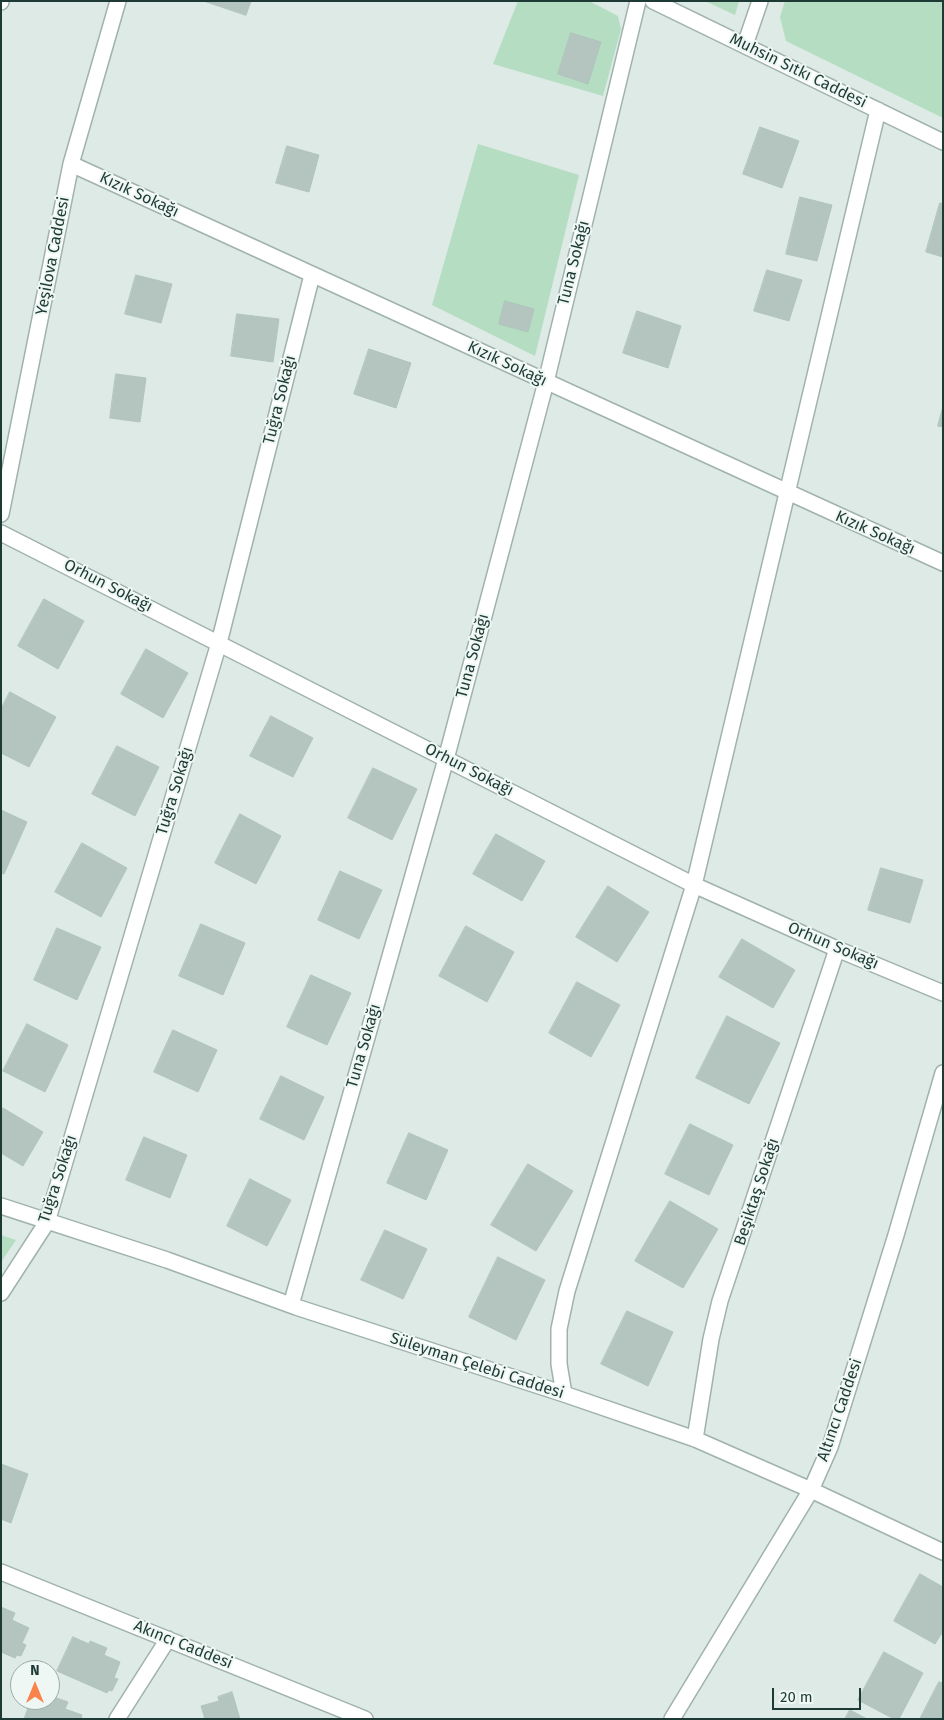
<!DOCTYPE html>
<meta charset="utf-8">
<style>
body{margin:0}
#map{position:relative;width:944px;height:1720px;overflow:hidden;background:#ddeae5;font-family:"Fira Sans",sans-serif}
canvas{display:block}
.frame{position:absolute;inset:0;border:2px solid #1e3a35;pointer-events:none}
.north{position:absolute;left:10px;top:1660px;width:50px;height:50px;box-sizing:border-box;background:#eef7f3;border:1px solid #9baba7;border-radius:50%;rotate:0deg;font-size:14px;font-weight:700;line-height:20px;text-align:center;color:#1e3a35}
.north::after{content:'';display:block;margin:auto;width:18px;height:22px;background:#fa824b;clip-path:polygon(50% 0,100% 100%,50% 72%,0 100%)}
.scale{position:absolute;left:772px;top:1688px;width:89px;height:22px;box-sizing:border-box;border:2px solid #1e3a35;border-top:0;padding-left:6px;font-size:15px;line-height:18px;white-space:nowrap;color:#1e3a35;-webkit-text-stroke:4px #eef7f3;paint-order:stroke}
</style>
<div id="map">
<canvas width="944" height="1720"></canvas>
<div class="frame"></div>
<div class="north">N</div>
<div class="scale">20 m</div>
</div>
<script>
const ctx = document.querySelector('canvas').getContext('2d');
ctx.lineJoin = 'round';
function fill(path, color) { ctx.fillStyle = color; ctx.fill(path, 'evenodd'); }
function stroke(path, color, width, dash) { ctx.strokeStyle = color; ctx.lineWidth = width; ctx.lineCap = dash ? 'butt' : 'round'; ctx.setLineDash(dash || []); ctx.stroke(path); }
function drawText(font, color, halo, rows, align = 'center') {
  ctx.font = font + ' "Fira Sans",sans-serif'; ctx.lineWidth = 4; ctx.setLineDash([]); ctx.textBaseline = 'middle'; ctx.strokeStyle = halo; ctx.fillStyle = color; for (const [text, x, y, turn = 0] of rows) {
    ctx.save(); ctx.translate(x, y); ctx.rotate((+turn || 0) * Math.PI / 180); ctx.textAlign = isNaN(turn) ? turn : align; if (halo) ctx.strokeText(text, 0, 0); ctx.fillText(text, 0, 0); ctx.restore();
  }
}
fill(new Path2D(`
 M518 1H589L618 16 621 29 603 96 493 64Z
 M705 1H739L735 15Z
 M785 1H943V118L786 41 780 17Z
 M478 144 579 175 535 356 432 305Z
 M1 1235 16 1240 1 1262Z`), '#b4ddc2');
const building = new Path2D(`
 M204 1H251L246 15Z
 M571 33 601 42 588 84 558 74Z
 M760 127 799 141 782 188 743 174Z
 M287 146 319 155 309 192 276 183Z
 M800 197 832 205 817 261 786 254Z
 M940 203 943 204V257L926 252Z
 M767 270 802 280 789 321 754 311Z
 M136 275 172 284 161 323 125 314Z
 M505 301 534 309 528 332 499 324Z
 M637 311 681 326 668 368 623 353Z
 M237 314 279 319 273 362 231 356Z
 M369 349 411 363 396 408 354 394Z
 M116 374 146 378 140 422 110 418Z
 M943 407V427L938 426Z
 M44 599 84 621 58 669 18 646Z
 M146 649 188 673 163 718 121 694Z
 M10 692 56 717 29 767 1 753V709Z
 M271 716 313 738 293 777 250 756Z
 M117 746 159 767 135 816 92 794Z
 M373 768 417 789 392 840 348 818Z
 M1 810 27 822 4 874 1 873Z
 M240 814 281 836 256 884 215 863Z
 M496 834 545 861 522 901 473 874Z
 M82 843 127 868 101 917 55 892Z
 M881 868 923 880 910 923 868 910Z
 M340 871 382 890 359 939 318 920Z
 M608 886 649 912 617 962 576 937Z
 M201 924 245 943 223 995 179 976Z
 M466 926 514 952 487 1002 439 976Z
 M57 928 101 947 77 1000 34 980Z
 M742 939 795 970 773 1008 719 977Z
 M311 975 351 993 327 1045 287 1027Z
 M577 982 620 1005 591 1057 549 1033Z
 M727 1016 780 1043 749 1104 696 1078Z
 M27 1024 68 1045 45 1092 3 1071Z
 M173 1030 217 1050 198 1092 154 1072Z
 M281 1076 324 1097 304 1140 260 1119Z
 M3 1108 43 1132 23 1166 1 1153V1110Z
 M690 1124 733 1145 709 1195 665 1174Z
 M409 1133 448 1150 426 1200 387 1183Z
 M144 1137 187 1155 170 1198 126 1180Z
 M528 1164 573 1191 536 1251 491 1225Z
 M250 1179 291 1200 267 1246 227 1226Z
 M670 1201 718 1229 683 1288 635 1261Z
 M385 1230 427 1249 403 1299 361 1280Z
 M498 1257 545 1280 516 1340 469 1317Z
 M627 1311 673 1332 648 1386 601 1364Z
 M1 1464 28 1474 11 1523 1 1519Z
 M920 1574 943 1587V1631L935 1644 894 1621Z
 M1 1607 15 1613 12 1620 29 1628 22 1643 26 1645 21 1656 17 1655 15 1658 1 1652Z
 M73 1637 89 1644 90 1641 107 1648 104 1655 120 1662 114 1678 118 1679 112 1691 109 1690 107 1693 57 1671Z
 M884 1652 923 1673 899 1719H894L858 1700Z
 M939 1682 943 1683V1719H920Z
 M232 1692 240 1719H205L201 1706 219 1701 218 1697Z
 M51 1696 68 1702 65 1709 82 1715 81 1719H24L31 1700H50Z
 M850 1710 867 1719H845Z`);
fill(building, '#b3c5be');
stroke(building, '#b0c4bd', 1);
const minor = new Path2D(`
 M653 1 943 142
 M1 2V1
 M745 45 760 1
 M71 164 943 563
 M1 514 71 164 118 1
 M1 533 694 885 837 949 943 993
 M1 1206 167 1260 296 1307 564 1394 695 1439 811 1490 943 1552
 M1 1293 47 1222 219 643 312 275
 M291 1305 446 759 546 382 638 1
 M564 1394 559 1364V1329L567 1291 694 885 878 110
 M695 1439 711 1339 720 1301 837 949
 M1 1572 365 1719
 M117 1719 168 1639
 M672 1719 811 1490 830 1447 896 1235 943 1073`);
stroke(minor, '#a0b2ad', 18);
stroke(minor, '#fff', 15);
drawText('16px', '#1e3a35', '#eef7f3', [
 ["Muhsin Sıtkı Caddesi",798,71,26],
 ["Kızık Sokağı",139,195,25],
 ["Yeşilova Caddesi",53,256,-79],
 ["Tuna Sokağı",574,263,-76],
 ["Kızık Sokağı",507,364,25],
 ["Tuğra Sokağı",280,400,-76],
 ["Kızık Sokağı",875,533,24],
 ["Orhun Sokağı",108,586,27],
 ["Tuna Sokağı",473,656,-75],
 ["Orhun Sokağı",469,770,27],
 ["Tuğra Sokağı",175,791,-73],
 ["Orhun Sokağı",833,946,23],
 ["Tuna Sokağı",364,1046,-74],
 ["Tuğra Sokağı",58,1179,-72],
 ["Beşiktaş Sokağı",757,1192,-72],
 ["Süleyman Çelebi Caddesi",477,1366,18],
 ["Altıncı Caddesi",840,1410,-71],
 ["Akıncı Caddesi",183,1645,22]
]);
</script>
